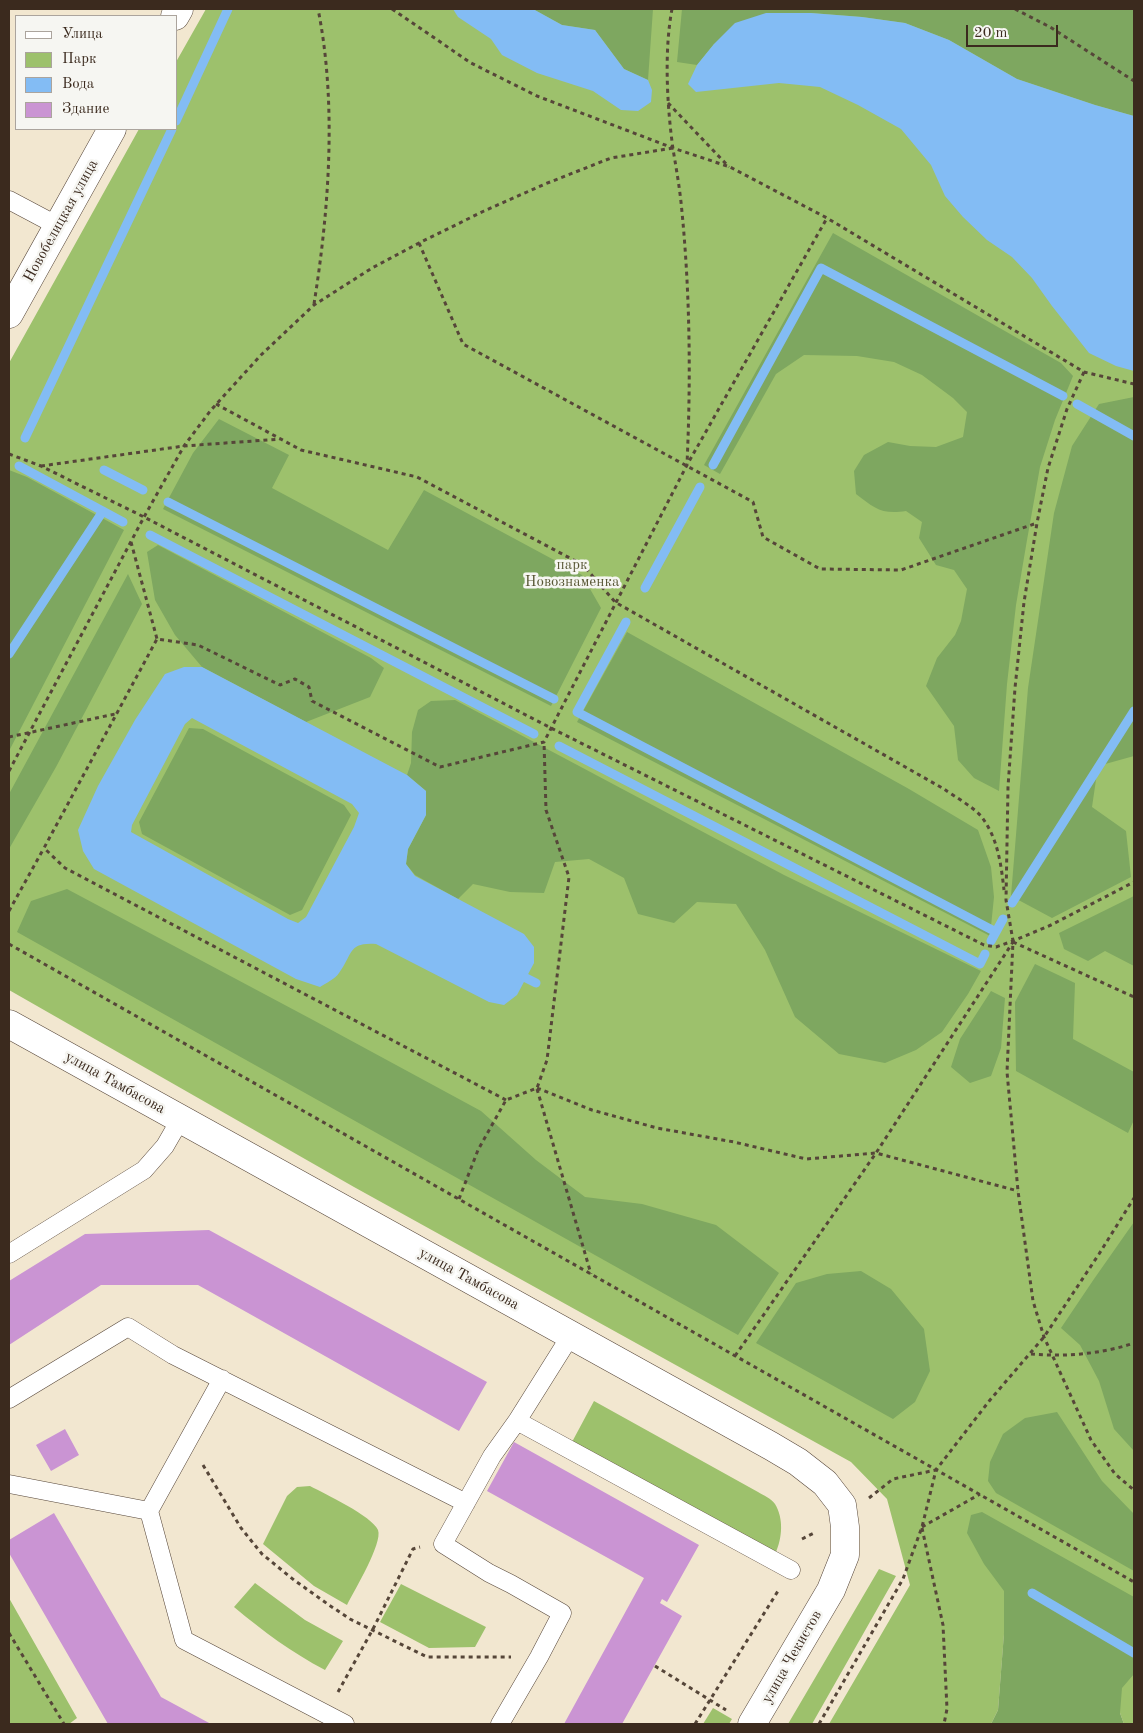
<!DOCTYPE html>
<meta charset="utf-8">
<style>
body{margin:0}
#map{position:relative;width:1143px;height:1733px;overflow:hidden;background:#f2e7d0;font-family:"Old Standard TT",serif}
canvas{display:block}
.frame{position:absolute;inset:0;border:10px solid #3b2a1e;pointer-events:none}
.legend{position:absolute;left:15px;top:15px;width:162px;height:115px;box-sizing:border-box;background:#f6f6f2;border:1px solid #aba49d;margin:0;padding:6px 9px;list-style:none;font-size:15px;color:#3b2a1e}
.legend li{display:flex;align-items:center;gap:10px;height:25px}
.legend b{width:25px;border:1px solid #aba49d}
.scale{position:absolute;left:966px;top:25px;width:92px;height:22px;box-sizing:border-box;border:2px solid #3b2a1e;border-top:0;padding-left:6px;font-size:15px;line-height:18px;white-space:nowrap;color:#3b2a1e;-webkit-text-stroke:4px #f6f6f2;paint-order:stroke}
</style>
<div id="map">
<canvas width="1143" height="1733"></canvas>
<div class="frame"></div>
<ul class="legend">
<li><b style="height:6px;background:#fff"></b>Улица</li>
<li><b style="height:14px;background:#9dc16c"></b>Парк</li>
<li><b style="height:14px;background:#83bcf4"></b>Вода</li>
<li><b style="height:14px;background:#ca94d3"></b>Здание</li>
</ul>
<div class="scale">20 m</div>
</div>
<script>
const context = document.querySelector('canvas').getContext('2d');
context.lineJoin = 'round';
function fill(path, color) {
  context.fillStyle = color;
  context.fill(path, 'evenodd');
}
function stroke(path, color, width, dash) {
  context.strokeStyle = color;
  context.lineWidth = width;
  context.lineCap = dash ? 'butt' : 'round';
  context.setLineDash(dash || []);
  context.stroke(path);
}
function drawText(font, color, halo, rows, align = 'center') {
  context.font = font + ' "Old Standard TT",serif';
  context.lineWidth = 5;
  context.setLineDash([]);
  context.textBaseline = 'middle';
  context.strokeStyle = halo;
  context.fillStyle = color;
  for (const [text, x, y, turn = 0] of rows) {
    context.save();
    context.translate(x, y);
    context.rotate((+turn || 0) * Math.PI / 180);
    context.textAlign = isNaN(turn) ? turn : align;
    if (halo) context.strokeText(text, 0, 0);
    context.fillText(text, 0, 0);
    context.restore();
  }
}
const green = new Path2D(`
 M206 9H1134V1724H1124L1120 1713 1004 1634 998 1710 991 1724H829L910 1585 887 1499 851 1462 354 1187 9 990V363L139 129H176V62Z
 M594 1401 758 1492C763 1495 772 1499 775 1504 784 1519 782 1538 776 1552L572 1442Z
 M310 1486C325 1494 372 1516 378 1530 383 1543 354 1591 347 1605L314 1586 263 1544 287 1496 297 1487Z
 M879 1569 896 1576 812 1724H788Z
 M255 1583 305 1620 343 1641 325 1670C291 1652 264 1632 234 1607Z
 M401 1584 486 1627 475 1647 429 1648 380 1622Z
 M9 1598 77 1718 69 1724H9Z
 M713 1708 732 1719 729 1724H703Z`);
const forest = new Path2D(`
 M533 9H653L648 80 624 69 595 30 562 25Z
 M682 9H1134V116L1095 105 1017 79 949 40 905 23 862 17 811 13 714 44 697 65 677 62Z
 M833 233 1061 363 1073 376 1055 420 1040 467 1027 540 1016 605 1007 684 999 791 974 778 958 760 954 726 926 686 937 658 955 635 961 621 967 589 954 570 936 565 919 538 922 522 906 511C882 515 874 508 856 494L854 471 864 455 888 442 910 446 936 447 963 437 967 412 953 398 922 375 894 362 857 356 804 355 776 374 720 474 704 465Z
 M1134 397V756L1098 766 1092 807 1126 831 1131 877 1052 918 1011 896 1028 688 1054 513 1072 446 1099 404Z
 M219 419 289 455 272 488 388 550 424 490 582 575 601 608 551 706 163 509 193 453Z
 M9 470 27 477 124 530 9 751Z
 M158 545 371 658 384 668 370 697 306 722 202 667 175 635 155 600 147 552Z
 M128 574 142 604 56 767 9 849V794Z
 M627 632 909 789 978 830 991 867 994 897 990 936 577 722Z
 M455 700 784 875 981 971 968 994 942 1032 916 1050 885 1063 839 1054 795 1017 765 950 736 904 697 902 674 923 638 914 624 878 589 859 555 862 544 893 510 892 473 884 458 899 415 875 406 864 408 849 426 815V791L407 775 411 763 412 732 418 710 431 701Z
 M189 728 203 729 344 805 351 815 302 910 290 915 142 834 139 822Z
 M67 889 313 1020 481 1111 536 1160 585 1197 642 1204 716 1225 779 1273 738 1335 17 932 31 901Z
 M1134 896V966L1105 951 1088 961 1064 949 1059 933Z
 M1035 964 1075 983 1073 1039 1134 1072V1120L1128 1133 1016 1071 1015 1002Z
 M991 991 1005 998 1001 1048 991 1076 970 1083 951 1067 960 1039Z
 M1134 1222V1451L1114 1429 1099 1381 1080 1345 1061 1328 1094 1279Z
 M861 1271 891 1289 924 1329 930 1371 915 1402 893 1419 756 1343 796 1283 827 1274Z
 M1057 1412 1102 1481 1134 1514V1571L996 1493 988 1481 990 1462 1003 1434 1025 1418Z
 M982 1512 1134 1597V1674L1122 1688 1120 1713 1124 1724H991L998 1710 1004 1633V1591L984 1564 967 1533 971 1515Z`);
const water = new Path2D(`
 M453 9H533L562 25 595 30 624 69 648 80 652 90 651 102 638 111 621 110 593 91 537 73 502 55 491 39 458 17Z
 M766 13H811L862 17 905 23 949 40 1017 79 1095 105 1134 116V371L1116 366 1089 353 1052 306 1032 278 1012 257 987 240 963 217 945 196 931 165 901 129 858 105 820 87 779 83 696 92 688 84 697 65 714 44 735 23Z
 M184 667H202L407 775 426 791V815L408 849 406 864 415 876 524 934 534 947V963L517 995 504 1005 489 1002 376 944C348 942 353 954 339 973 335 979 326 983 320 987L296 979 94 869 83 851 78 830 98 786 135 720 165 674ZM192 718 352 804 359 813 354 827 306 917 298 923 288 919 131 832 132 825 185 724Z`);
const stream = new Path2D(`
 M176 121 228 9
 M1077 404 1134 436
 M25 438 172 129
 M713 465 821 268 1063 396
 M19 466 123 522
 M104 470 143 490
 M168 502 554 699
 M150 535 534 734
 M645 588 700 487
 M626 622 577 712 996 932
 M9 654 103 511
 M559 746 980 964 985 954
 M1012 903 1134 711
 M991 941 1003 919
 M526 978 536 983
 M1032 1593 1134 1653`);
const building = new Path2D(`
 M209 1230 487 1382 459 1431 198 1285H101L9 1345V1281L85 1234Z
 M65 1429 79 1455 51 1471 36 1445Z
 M514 1442 699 1545 667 1602 662 1599 660 1603 682 1616 622 1724H564L644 1578 487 1491Z
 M54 1513 161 1697 211 1724H108L9 1553V1540Z`);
const path = new Path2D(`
 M392 9 471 63 537 96 673 148 730 167 827 218 1084 372 1134 384
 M672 9C664 51 667 106 673 149 676 167 679 184 681 202 690 289 691 377 687 464
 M1015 9 1050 27 1134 81
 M668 103 729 167
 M419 243 463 344 753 502 763 537 820 569 901 570 1037 523
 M314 304C329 210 337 103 318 9
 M1084 372 1067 409 1048 468 1037 523 1024 602 1015 688 1008 787 1006 900 1013 941 1007 1072 1018 1191 1033 1301 1044 1337 1091 1440 1115 1474 1134 1490
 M216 404 301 450 417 477 583 565 615 602 944 789C954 796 973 807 981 816 998 838 1001 864 1004 890
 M9 454 41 466 144 517 551 728 984 945 996 947 1013 941 1051 925 1134 882
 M41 466 184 446 281 439
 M131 542 157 639
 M9 737 115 714
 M9 771 144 517 184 446 211 410 261 355 314 305 372 268 419 243 484 211 545 184 611 158 673 148
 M9 911 44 848
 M1013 942 1134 997
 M9 944 1134 1582
 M537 1088 592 1110 657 1128 734 1142 806 1159 876 1153 1018 1191
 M537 1089 591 1274
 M506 1100 65 868 44 848 157 639 198 645 280 685 295 679 309 687 312 701 440 767 544 742 687 465 827 218
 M459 1199 478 1150 506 1100 537 1088 547 1060 569 877 546 810 544 742
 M1031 1354C1065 1357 1102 1354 1134 1343
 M735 1356 876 1153 1013 942
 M203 1465 241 1528 262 1554 294 1580 329 1605 350 1619 427 1657H511
 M869 1498 893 1479 936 1470
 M922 1527 980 1494
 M922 1528 943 1625 947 1709 944 1724
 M802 1539 816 1532
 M9 1633 64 1724
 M655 1666 726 1710
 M338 1692 373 1629 413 1549 420 1547
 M695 1724 778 1591
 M819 1724 903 1579 922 1527 936 1470 990 1400 1044 1337 1099 1254 1134 1198`);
const lane = new Path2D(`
 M9 200 58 226
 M9 1254 144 1170 165 1146 180 1120
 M222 1379 149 1511 184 1640 345 1724
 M9 1399 128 1327 173 1355 466 1503
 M517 1421 791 1570
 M9 1484 149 1511
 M500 1724 539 1657 562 1613 511 1584 489 1573 443 1544 492 1456 517 1421 571 1335`);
const street = new Path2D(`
 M175 16 179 9
 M9 314 112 129
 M9 1024 771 1446 798 1462 825 1483 842 1505 845 1527V1555L831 1590 752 1724`);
const streetNames = [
 ["Новобелицкая улица",61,221,-61],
 ["улица Тамбасова",115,1083,29],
 ["улица Тамбасова",469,1279,29],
 ["улица Чекистов",792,1657,-60]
];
const parkNames = [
 ["парк",572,565],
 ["Новознаменка",572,582]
];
fill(green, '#9dc16c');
fill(forest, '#7ea760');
fill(water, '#83bcf4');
stroke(stream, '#83bcf4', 9);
fill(building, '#ca94d3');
stroke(lane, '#564639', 19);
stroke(street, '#564639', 29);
stroke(path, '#564639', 3, [4, 4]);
stroke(lane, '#fff', 18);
stroke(street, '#fff', 28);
drawText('15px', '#3b2a1e', '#f6f6f2', streetNames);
drawText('15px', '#585735', '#f6f6f2', parkNames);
</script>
